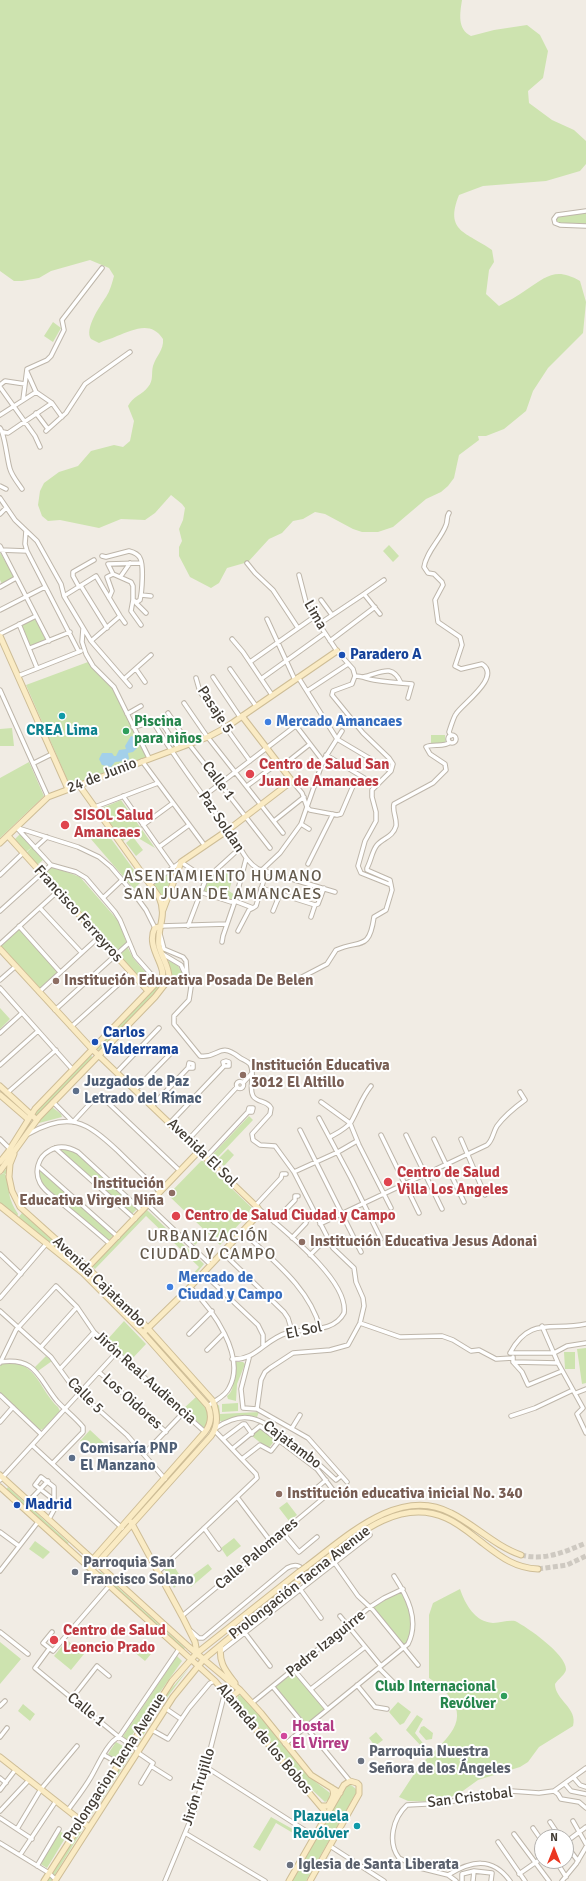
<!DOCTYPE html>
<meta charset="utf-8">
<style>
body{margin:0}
#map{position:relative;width:586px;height:1881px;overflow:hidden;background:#f1ece4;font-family:Signika,sans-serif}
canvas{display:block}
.north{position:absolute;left:534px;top:1829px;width:40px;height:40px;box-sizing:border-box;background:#fff;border:1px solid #b3b1ae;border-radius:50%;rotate:0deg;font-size:11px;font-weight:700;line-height:16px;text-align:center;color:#423c34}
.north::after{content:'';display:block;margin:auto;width:14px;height:18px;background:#eb3720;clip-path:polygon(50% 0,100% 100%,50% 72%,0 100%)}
</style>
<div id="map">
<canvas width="586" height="1881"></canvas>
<div class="north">N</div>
</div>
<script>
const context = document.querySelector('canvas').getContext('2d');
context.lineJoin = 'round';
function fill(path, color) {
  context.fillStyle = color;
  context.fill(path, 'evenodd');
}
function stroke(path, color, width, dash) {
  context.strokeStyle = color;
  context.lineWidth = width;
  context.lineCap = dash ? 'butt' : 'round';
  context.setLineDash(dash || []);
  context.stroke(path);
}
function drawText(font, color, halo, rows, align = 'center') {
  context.font = font + ' Signika,sans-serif';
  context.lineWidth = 4;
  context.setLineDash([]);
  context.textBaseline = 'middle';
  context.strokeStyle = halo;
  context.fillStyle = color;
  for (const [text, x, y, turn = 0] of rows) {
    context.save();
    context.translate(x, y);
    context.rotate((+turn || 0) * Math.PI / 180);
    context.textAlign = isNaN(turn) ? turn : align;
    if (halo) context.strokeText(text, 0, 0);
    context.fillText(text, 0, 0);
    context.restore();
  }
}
const green = new Path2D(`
 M0 0H462C460 13 457 29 471 36L494 30 527 25 540 35 548 51 543 78 528 91 529 103 552 120 574 130 586 141V164L580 171 546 181 483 186 459 195C444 232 467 232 492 250L494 262 489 270 486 294 499 306C508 301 518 296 526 290 547 276 556 267 580 281L586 302 583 333 548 368 533 391 526 411 504 429 486 436H478L479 440 459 455 454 478 448 486 441 492 426 499 393 527 378 532H362L353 529 325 514 315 512 303 519 293 521 282 533 269 539 248 562 227 568 219 583 211 588 190 577 179 556V547L182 541 179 529 183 520 185 508 182 504 171 495 155 513 145 520 121 519 99 528 60 520 48 521 42 516 38 505 40 491 44 483 59 472 78 466 91 451 114 445 123 447 130 441 134 421 128 406C133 396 142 395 148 387 154 380 151 373 153 366 156 356 164 350 163 339 151 320 133 330 117 336 111 339 105 340 99 343L91 339C84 329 100 306 106 297 110 291 112 283 114 276L109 268 90 260 51 271 39 278 22 281H14L0 271Z
 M586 212V225L559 224 555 219 558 216Z
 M53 322 61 328 53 342 44 336Z
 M389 545 399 556 393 562 383 551Z
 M0 552 14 577 2 584 0 580Z
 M35 618 46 640 30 646 22 625Z
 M88 662 111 685 147 757 70 786 26 685Z
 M12 728 14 746H0V729Z
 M431 735H445L446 744H431Z
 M29 762 44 796 0 838V778Z
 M121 800 155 848 133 835 123 841 100 809Z
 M104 829 142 881 134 889 90 838Z
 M20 834 32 847 26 852 14 840Z
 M133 837 143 850 136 856 126 843Z
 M32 847 43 860 37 865 26 853Z
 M51 866 80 877 114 916 119 922 127 944 116 954 44 873Z
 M174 869 163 903 153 886 154 884Z
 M218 869 223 874 229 869 234 873 229 891 235 895 232 900 202 891 206 879Z
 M19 929 58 972 40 988 1 946Z
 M157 932 158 950 168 977 163 984 101 1049 98 1050 97 1047 164 977 156 954 154 935Z
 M127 946 133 958 154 982 148 988 117 955Z
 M168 960 178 966 182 973 173 978Z
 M0 1008 10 1019 0 1029Z
 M91 1054 92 1058 38 1115H35L34 1113Z
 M52 1107 61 1114 62 1117 39 1123 38 1121Z
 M249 1116 253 1120 216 1159 212 1155Z
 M59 1149 75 1151 138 1208 132 1214Z
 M228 1149 234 1155 224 1166 217 1160Z
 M202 1160 253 1209 220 1245 168 1195Z
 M8 1167C9 1188 6 1195 18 1214L17 1217 0 1203V1175L4 1173 7 1177 6 1174 2 1173Z
 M39 1170 44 1172 114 1234 108 1241 44 1186 39 1175Z
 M147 1210 204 1264 189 1282 187 1281 199 1267 146 1216 95 1269 92 1266Z
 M22 1213 84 1266 83 1269 18 1218Z
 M198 1229 205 1235 195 1245 189 1238Z
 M88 1271 143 1325 145 1328 143 1330 86 1272Z
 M124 1321 146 1344 130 1361 107 1340Z
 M586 1348V1383L582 1384 577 1349Z
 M564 1352H575V1369H565Z
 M46 1356 52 1361 38 1371 35 1367Z
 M235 1362H243L245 1364 237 1384 236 1401 228 1399 227 1396C238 1388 230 1372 235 1362Z
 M3 1363C36 1358 39 1390 58 1407L60 1411 43 1429 40 1430 0 1394V1366Z
 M196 1397C208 1409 210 1412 205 1429L183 1409Z
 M238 1403V1411L222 1412V1404Z
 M219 1405 220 1414 259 1412 257 1417 243 1415 222 1422 219 1420 217 1406Z
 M259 1428 275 1440 268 1449 252 1436Z
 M90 1430 104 1443 94 1454 80 1441Z
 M8 1487 69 1543 67 1544 6 1490Z
 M287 1502 297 1515 289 1521 279 1508Z
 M234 1538 241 1546 227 1557 221 1548Z
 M35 1541 50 1552 43 1559 29 1549Z
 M171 1562 183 1580 174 1588 164 1569Z
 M208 1564 212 1569 191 1587 186 1580Z
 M101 1572 185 1648 183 1650 99 1573Z
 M460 1589C465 1604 475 1622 493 1623 501 1623 507 1620 515 1621 527 1627 566 1654 566 1669 566 1674 558 1679 555 1684 555 1700 578 1708 573 1726L539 1747 528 1762 520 1767 478 1780 460 1793 439 1802 408 1801 399 1797C406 1787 412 1776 420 1766 434 1748 469 1728 453 1702 446 1691 439 1685 429 1678V1615L433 1603Z
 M403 1590C409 1606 419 1632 404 1646L373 1607Z
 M67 1640 84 1654 71 1670 54 1656Z
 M0 1642 21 1659 0 1684Z
 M139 1644 151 1654 145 1661 133 1651Z
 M177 1656 182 1661 153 1702 129 1740H126L123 1736Z
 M189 1668 163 1703 139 1742 137 1740 165 1696Z
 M294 1672 326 1709 307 1724 275 1687Z
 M238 1695 243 1696 312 1779 330 1793 329 1799 325 1802 306 1784 237 1701Z
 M398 1702 411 1712 404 1723 400 1725 389 1712Z
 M23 1704 35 1714 30 1721 18 1711Z
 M417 1715 423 1719 415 1733 425 1746 423 1748 406 1730Z
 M424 1726 433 1733 432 1739 426 1740 419 1732 421 1727Z
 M376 1732 383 1740 375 1746 369 1738Z
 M116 1742 123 1746 115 1759 108 1754Z
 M130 1752 132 1753 91 1816 90 1815Z
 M351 1785 356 1789V1793L306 1881H292L344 1789 347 1786Z
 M271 1817 305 1836 303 1839 276 1823 260 1851 253 1847Z
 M81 1827 83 1829 51 1881H47Z
 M59 1831 67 1835 47 1868 39 1863Z`);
const water = new Path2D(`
 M131 736 135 737 137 748 133 752 128 753 129 759 125 761 115 762 111 767 102 765 99 759 102 753H112L114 756H116L119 750 126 749 125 746Z`);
const secondaryTunnel = new Path2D(`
 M521 1555C545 1561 564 1552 586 1543
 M538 1569 567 1565 586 1556`);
const street = new Path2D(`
 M586 211 557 215 554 219 555 223 560 225 586 226
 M27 372 36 392 52 403 62 417
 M0 385 5 381 25 384
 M0 387 35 436 40 447
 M23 400 27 369 47 360 51 356 64 330 62 320 102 268
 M36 413 48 429
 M0 415 36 392
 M0 428C5 434 7 460 10 469 12 476 18 483 22 489
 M46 431 66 413 85 384 130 352
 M3 432 8 433 52 403
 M0 486 6 489
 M0 498 15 520 37 541 61 584 64 596 91 641 130 686
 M449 513C446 517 448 521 446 525 441 539 426 552 424 567L428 573 434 574 442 582 443 585 435 600 438 622 460 637 462 645 455 666 461 669 482 664C502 677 462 704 456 714 454 716 450 729 449 732L451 736
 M0 514 6 508
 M26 531 25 544 27 551 79 652
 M0 546 49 641
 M0 550 27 551
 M102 556 106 557 129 551C133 552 138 554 140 558 144 565 142 592 140 600L137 602 133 600V586L131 582 113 574 107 577 112 591 109 598
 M247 563 255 573 273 590 298 628
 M113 574 108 564 141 563
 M299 575 307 606 337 651 353 669 355 676 352 684 333 691 332 695 363 733 389 758 393 764 391 771 372 790V797L376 812V821L365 841 358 866 361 873 391 885
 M121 576 130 563
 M81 586 107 628
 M0 587 16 578
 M79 587 73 576V572L94 560
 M364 594 384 580
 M141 595 151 596
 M64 596 96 576 120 616 125 623
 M133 600 131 611 141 625
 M321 600 332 615
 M136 603 146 613
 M0 610 45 587
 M267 619 295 680
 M19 624 37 668
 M319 624 364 594 380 614
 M83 629 82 642 86 654 93 666 114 687 149 758
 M0 634 36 616
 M232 639 243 652 272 695
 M91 641 120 616
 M330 641 375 607
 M30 648 70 632
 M250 662 314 617
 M136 669 145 682
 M230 669 256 706
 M18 676 81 651
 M355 676C362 676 367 679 374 680 386 682 399 683 412 684L408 698
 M213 677 240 717
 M298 677 337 739 391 771
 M363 677C379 674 392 662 401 683
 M196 678 200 692 250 761
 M124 679 151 655
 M261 679 325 633
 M0 690 48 797
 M307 691 348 664
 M184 703 206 735 283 833
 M168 713 189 744 270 848
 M127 714 141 706
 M162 723 178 748
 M133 727 150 723 155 725C178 763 206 799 232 835 241 847 244 860 258 869L335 892
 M448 739a4 4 0 1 1 8 0a4 4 0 1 1-8 0Z
 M326 755 376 785
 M142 761 205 846
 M34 763 52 754
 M281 767 310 744
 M292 781 302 793 307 807 310 810 337 815 341 814 353 786
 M247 786 278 763
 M123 796 173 867
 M204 796 294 727H297L323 761
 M95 807 158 783
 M274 821 304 797
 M301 824 309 829
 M143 825 173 803
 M17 828 51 865 76 872 86 878 115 912 120 920 135 956 158 982
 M18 828 78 847 99 857 111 867 135 895 146 910 155 928
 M159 847 189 825
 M35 848 47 837
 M308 864 333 814
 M263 869 280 853 301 824 323 761 342 731
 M0 875 23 853
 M150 884 181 862 206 879
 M261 888 315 905 318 904 324 888
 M200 892 231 902 235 901 253 908 256 906 265 876 263 869
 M103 898 122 880
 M40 908 81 952
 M0 911 51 865
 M273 911 280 894
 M311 917 315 905
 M19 926 60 972
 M161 926 227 924
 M188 926 206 879 240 848
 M238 931 249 910 253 908
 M160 934 164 949 183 957 186 961 187 976
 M222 942 223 936 235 901 246 859
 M0 944 58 891
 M161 953 181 965 191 987 189 1000 174 1016V1024L200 1056C219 1059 218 1041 239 1057 243 1060 246 1060 250 1064 256 1075 248 1087 253 1096 257 1103 267 1100 271 1108L270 1114 252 1134 253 1140 260 1145 275 1146 294 1172 333 1248 354 1268 356 1282 363 1298 364 1306 360 1323 348 1345 330 1350 293 1353 270 1368 265 1372 261 1380 257 1409
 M302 977 304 979 302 981 300 979 302 977 327 964 336 950C360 939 369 952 374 917L386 910 392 890 390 880 367 870V868C371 861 372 851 377 845 383 838 393 837 396 826 397 818 392 811 394 804L433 783 446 770 445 764 430 754 426 747C433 743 444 748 450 742
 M0 980 16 966
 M0 988 73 1070
 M39 992 99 937
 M55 1010 129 943
 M71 1027 131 973
 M0 1033 22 1013
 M0 1065 38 1031
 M117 1072 159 1028
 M236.5 1085a3.5 3.5 0 1 1 7 0a3.5 3.5 0 1 1-7 0Z
 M243 1083 252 1073
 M135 1090 171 1053 176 1052V1048H171V1053
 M7 1093 56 1050
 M53 1102 72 1121
 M321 1102 350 1123 359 1145 391 1208
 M152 1106 188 1068 189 1063 193 1064V1068H188
 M319 1118 351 1178 381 1239
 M73 1122 97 1096H101L180 1171
 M170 1123 224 1066 223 1062 226 1061 229 1062V1066H224
 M300 1130 361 1252
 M28 1134C69 1111 86 1121 118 1151 132 1165 146 1178 160 1192
 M381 1135 419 1213
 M406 1135 442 1209
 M330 1137C337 1133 346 1129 351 1122 358 1110 362 1097 371 1086
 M0 1139 10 1149
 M434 1139 464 1202
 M461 1139 485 1195
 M188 1140 237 1087
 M55 1148 135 1219
 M206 1157 248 1112 249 1108H253L252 1112H248
 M38 1166 118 1237
 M294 1172 338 1152 357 1141
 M148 1205 211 1265
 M256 1205 281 1178 282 1174H286
 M274 1222 295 1200V1196H298
 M320 1224 487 1145C493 1140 493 1132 497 1126 505 1115 514 1108 525 1100L520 1092
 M243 1232C272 1260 309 1287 320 1328
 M292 1238 306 1223V1220L310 1219
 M110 1244C94 1230 77 1216 60 1202 54 1197 44 1191 40 1183 34 1172 38 1157 49 1151 58 1145 69 1147 78 1152L142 1211
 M223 1253 284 1312 288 1318 292 1331
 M0 1254 21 1274
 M310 1255 327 1238
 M203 1273 258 1325 263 1335V1345
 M190 1287C212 1309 247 1356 229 1388 225 1397 215 1400 208 1406
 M0 1298 47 1243
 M0 1311 51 1357 72 1386 127 1435 165 1479
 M360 1323 400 1337 442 1336 453 1340 471 1351 479 1350 496 1359 513 1358
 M542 1326 558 1363 583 1408 577 1414 586 1433
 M189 1334 212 1311
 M41 1347 77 1307
 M207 1350 224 1333
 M510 1353C530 1315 553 1332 586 1324
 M510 1353H554L567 1346 586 1343
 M513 1357V1362L522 1372 528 1385 562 1371
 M249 1358 241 1389 243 1408 257 1409 308 1438 347 1482
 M232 1359C256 1361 265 1339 287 1333 305 1327 333 1334 344 1313 349 1280 282 1229 258 1208
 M0 1362C37 1357 38 1378 57 1401 65 1410 75 1417 83 1427V1432L53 1463
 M513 1362 558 1363
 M0 1363 16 1330 56 1286 77 1307 94 1332 205 1432
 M60 1369 94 1332
 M99 1372 166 1432
 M576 1393 586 1389
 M0 1395 41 1434
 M511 1416 535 1408 573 1390
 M0 1422 13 1407
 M216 1428C225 1422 238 1416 250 1418 272 1421 319 1464 336 1480L341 1476
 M292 1428 300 1415
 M223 1439 243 1424H245L252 1434
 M32 1445 122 1528
 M144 1454 183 1413
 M242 1459 260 1445 271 1451 279 1441
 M0 1480 116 1353
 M307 1496 326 1480
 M237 1497 271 1542
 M29 1501 48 1481
 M49 1519 54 1510V1487L41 1477 35 1485 54 1500
 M204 1528 219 1549
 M0 1532 19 1546
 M283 1533 299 1552 317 1537
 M334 1562 358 1596 373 1610 418 1665
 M0 1571 38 1522
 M159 1571 257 1478 256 1474 215 1431
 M300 1589 321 1618
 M182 1616 333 1490 317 1469 260 1426 232 1449
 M340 1616 381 1666
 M191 1631 199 1638H203L287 1568C300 1561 303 1570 312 1579
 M0 1632 28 1654
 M52 1632 43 1643 53 1651 109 1586
 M245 1633 270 1666
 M49 1649 35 1668 119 1737 138 1750
 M220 1652 370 1535
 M379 1668 398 1687
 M294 1670 327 1709
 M357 1685 375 1707 387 1709
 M273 1687 350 1781
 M311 1689 365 1647
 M72 1698 97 1666 109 1676
 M252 1703 370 1607 384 1598 403 1589
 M0 1706 5 1701
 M165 1708 181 1719
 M152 1730 168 1739 189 1708 210 1683 215 1681
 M0 1737 7 1728
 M285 1744 408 1644C420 1620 407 1596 394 1576
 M137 1752 153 1763 141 1783
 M104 1755 118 1763
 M151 1766 170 1778
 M206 1767 314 1836
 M0 1778 6 1783
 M574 1778 580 1785 586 1787
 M565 1784 571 1791 586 1794
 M0 1790 16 1769
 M554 1791 558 1794 561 1799 579 1802 586 1808
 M68 1810C76 1799 84 1789 91 1777 97 1767 108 1741 119 1737L179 1649
 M0 1811 29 1780
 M0 1818 32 1839
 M573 1821 586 1844
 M550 1822 560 1837
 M533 1828 542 1841
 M17 1829 41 1789 77 1746
 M185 1833 265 1881
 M514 1834 549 1881
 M498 1842 525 1881
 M566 1842 586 1827
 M0 1843 49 1873 56 1880
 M566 1845 578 1861
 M330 1846 384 1881
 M20 1855 56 1801
 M556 1861 566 1877
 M37 1866 59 1829
 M519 1874 542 1858
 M448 1875C471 1861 492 1856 510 1881
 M165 1881 195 1809 225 1692
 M456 1881 448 1875 420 1868 399 1858C387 1842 393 1818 407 1805L446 1803 468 1797 511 1791 539 1793 554 1791 586 1768
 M462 1881V1874L474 1871 492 1873 491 1881
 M473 1881 474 1871
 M562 1881 576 1864 586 1847`);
const secondary = new Path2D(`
 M0 636 68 789
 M8 836 148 991
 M0 843 48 797 208 737 225 728 337 651
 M163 910 181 862 228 830 292 781 242 716
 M0 949 92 1049 258 1208 255 1218 190 1287 143 1333
 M0 1086 37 1120
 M0 1095 28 1119
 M14 1154 10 1164 9 1177 12 1191 20 1207 88 1268 144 1324 213 1401C217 1413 219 1425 211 1436L91 1570
 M0 1162 8 1152 35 1109 162 977C167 967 145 946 155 928L161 926
 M0 1171 39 1117 155 997 169 979C170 968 162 958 159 946 156 929 168 917 159 897L79 785
 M0 1206 83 1273 143 1333 208 1406C212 1415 211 1424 205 1432L87 1566
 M86 1269 199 1151
 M0 1475 189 1647 240 1690 261 1713 311 1775 340 1793
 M0 1487 215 1681 327 1814
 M131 1522 182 1616 195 1642 197 1653
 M306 1567C345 1538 399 1485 451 1513 475 1525 495 1546 521 1555
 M311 1571C348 1543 395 1495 446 1518 460 1524 472 1535 484 1544 501 1557 515 1568 538 1569
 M221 1645C218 1662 225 1670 235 1683
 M230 1698 240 1690
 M0 1757 89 1827
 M321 1806H328C331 1800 336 1795 332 1788
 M44 1881 172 1681 197 1653 299 1572
 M55 1881 173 1697 204 1659 304 1576
 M289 1881 344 1785 350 1781 357 1783 359 1785V1794L310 1881`);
const secondaryBridge = new Path2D(`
 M299 1572 306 1567
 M304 1576 311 1571`);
const markers = [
 [342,655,4,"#1a4fb4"],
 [62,716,4,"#0f9aa8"],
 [268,722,4,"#3f7fe0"],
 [126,731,4,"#2e9e5b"],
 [250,774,5,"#e0444e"],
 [65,825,5,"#e0444e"],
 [56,981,4,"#8d6e63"],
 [95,1042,4,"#1a4fb4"],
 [243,1075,4,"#8d6e63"],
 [76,1091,4,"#5c6f8a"],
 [388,1182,5,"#e0444e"],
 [172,1193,4,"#8d6e63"],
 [176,1216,5,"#e0444e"],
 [302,1242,4,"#8d6e63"],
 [170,1287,4,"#3f7fe0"],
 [72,1458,4,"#5c6f8a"],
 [279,1494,4,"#8d6e63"],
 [17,1505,4,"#1a4fb4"],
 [75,1572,4,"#6b7280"],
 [54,1640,5,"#e0444e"],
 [504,1696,4,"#2e9e5b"],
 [284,1736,4,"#d1479c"],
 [361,1761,4,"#6b7280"],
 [357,1826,4,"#0f9aa8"],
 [290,1865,4,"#6b7280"]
];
const streetNames = [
 ["Lima",315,615,60],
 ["Pasaje 5",215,710,57],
 ["24 de Junio",102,776,-21],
 ["Calle 1",218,781,53],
 ["Paz Soldan",221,822,56],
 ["Francisco Ferreyros",78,914,48],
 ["Avenida El Sol",202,1153,44],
 ["Avenida Cajatambo",99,1282,44],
 ["El Sol",304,1331,-12],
 ["Jirón Real Audiencia",145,1378,42],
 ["Calle 5",85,1396,45],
 ["Los Oidores",132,1402,42],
 ["Cajatambo",292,1445,37],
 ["Calle Palomares",257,1554,-40],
 ["Prolongación Tacna Avenue",300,1583,-38],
 ["Padre Izaguirre",326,1644,-39],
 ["Calle 1",86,1710,39],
 ["Alameda de los Bobos",264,1739,50],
 ["Prolongacion Tacna Avenue",115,1768,-57],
 ["Jirón Trujillo",199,1787,-73],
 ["San Cristobal",470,1798,-7]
];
const transitNames = [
 ["Paradero A",350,655],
 ["Carlos",103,1033],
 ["Valderrama",103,1050],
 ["Madrid",25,1505]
];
const leisureNames = [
 ["Piscina",134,722],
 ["para niños",134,739],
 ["Club Internacional",496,1687,"right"],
 ["Revólver",496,1704,"right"]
];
const shopNames = [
 ["Mercado Amancaes",276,722],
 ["Mercado de",178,1278],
 ["Ciudad y Campo",178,1295]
];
const cultureNames = [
 ["CREA Lima",62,731],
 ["Plazuela",349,1817,"right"],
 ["Revólver",349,1834,"right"]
];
const healthNames = [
 ["Centro de Salud San",259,765],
 ["Juan de Amancaes",259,782],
 ["SISOL Salud",74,816],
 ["Amancaes",74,833],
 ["Centro de Salud",397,1173],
 ["Villa Los Angeles",397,1190],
 ["Centro de Salud Ciudad y Campo",185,1216],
 ["Centro de Salud",63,1631],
 ["Leoncio Prado",63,1648]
];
const educationNames = [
 ["Institución Educativa Posada De Belen",64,981],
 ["Institución Educativa",251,1066],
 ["3012 El Altillo",251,1083],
 ["Institución",164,1184,"right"],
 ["Educativa Virgen Niña",164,1201,"right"],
 ["Institución Educativa Jesus Adonai",310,1242],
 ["Institución educativa inicial No. 340",287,1494]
];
const serviceNames = [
 ["Juzgados de Paz",84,1082],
 ["Letrado del Rímac",84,1099],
 ["Comisaría PNP",80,1449],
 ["El Manzano",80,1466]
];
const worshipNames = [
 ["Parroquia San",83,1563],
 ["Francisco Solano",83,1580],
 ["Parroquia Nuestra",369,1752],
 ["Señora de los Ángeles",369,1769],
 ["Iglesia de Santa Liberata",298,1865]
];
const hotelNames = [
 ["Hostal",292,1727],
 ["El Virrey",292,1744]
];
const neighbourhoodNames = [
 ["ASENTAMIENTO HUMANO",223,877],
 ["SAN JUAN DE AMANCAES",223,895],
 ["URBANIZACIÓN",208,1237],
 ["CIUDAD Y CAMPO",208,1255]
];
fill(green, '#cde3af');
fill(water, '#a3d0ea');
stroke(secondaryTunnel, '#cec9c1', 5, [5, 2.5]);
stroke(street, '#beb6aa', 5.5);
stroke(secondary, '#cebd96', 7);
stroke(street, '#fff', 3.5);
stroke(secondary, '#faebc4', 5);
stroke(secondaryBridge, '#cebd96', 7, []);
stroke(secondaryBridge, '#faebc4', 5);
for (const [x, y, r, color] of markers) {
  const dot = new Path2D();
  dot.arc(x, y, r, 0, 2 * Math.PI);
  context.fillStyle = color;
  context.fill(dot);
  stroke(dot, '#fff', 1.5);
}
drawText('15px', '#423c34', '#fff', streetNames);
drawText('bold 15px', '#164399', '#fff', transitNames, 'left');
drawText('bold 15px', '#27864d', '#fff', leisureNames, 'left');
drawText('bold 15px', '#366cbe', '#fff', shopNames, 'left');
drawText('bold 15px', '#0d838f', '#fff', cultureNames);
drawText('bold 15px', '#be3a42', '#fff', healthNames, 'left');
drawText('bold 15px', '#785e54', '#fff', educationNames, 'left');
drawText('bold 15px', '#4e5e75', '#fff', serviceNames, 'left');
drawText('bold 15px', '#5b616d', '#fff', worshipNames, 'left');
drawText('bold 15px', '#b23c85', '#fff', hotelNames, 'left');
context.letterSpacing = '1px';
drawText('16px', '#645a4c', '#fff', neighbourhoodNames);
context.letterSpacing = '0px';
</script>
